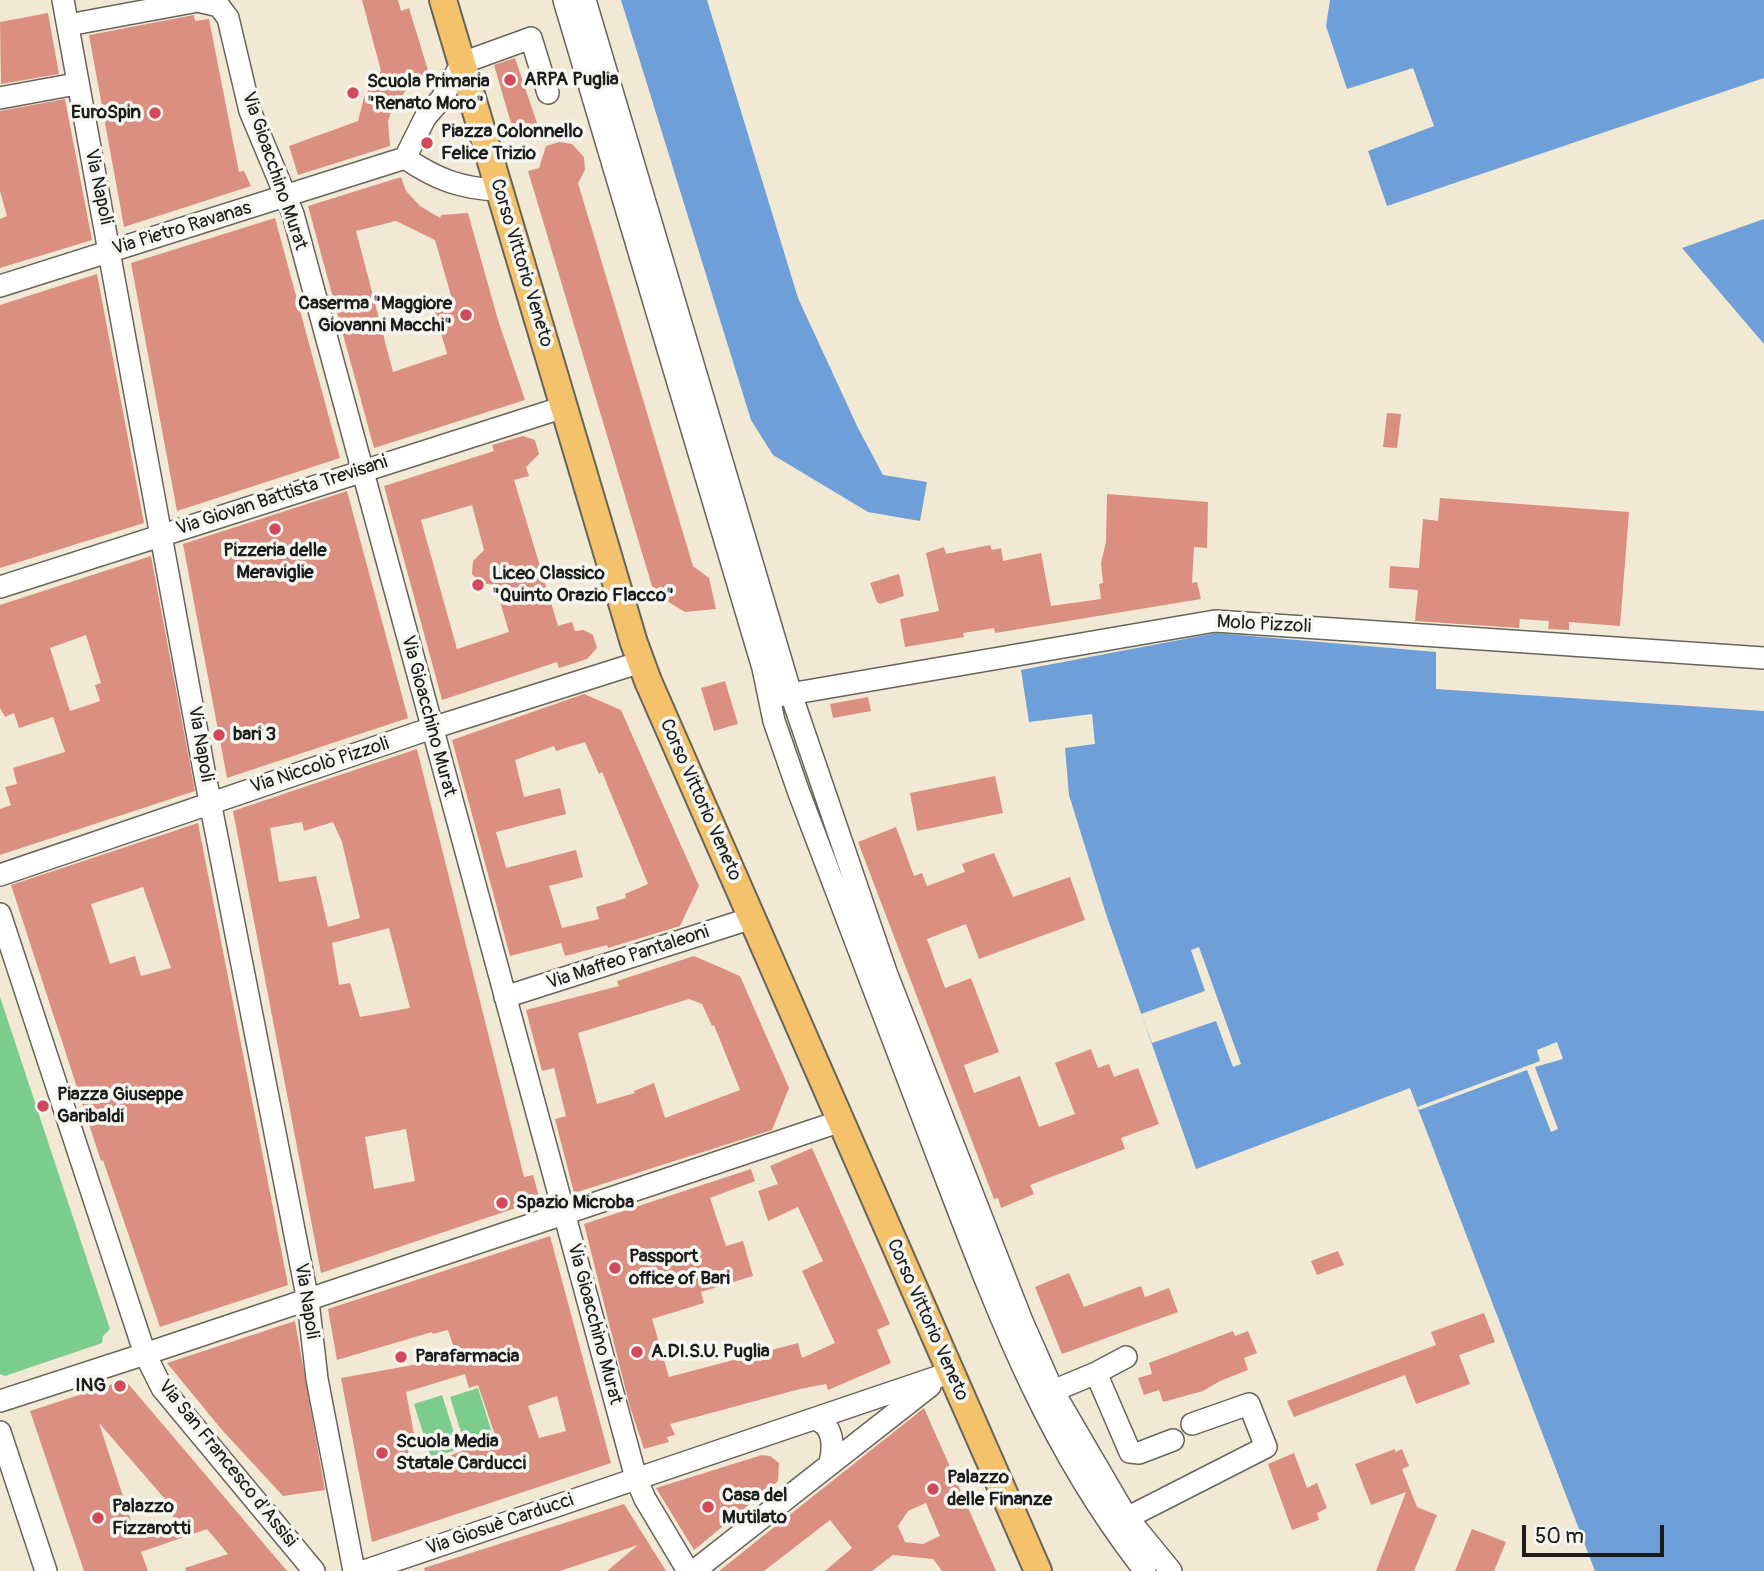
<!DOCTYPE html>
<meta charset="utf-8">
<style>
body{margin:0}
#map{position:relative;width:1764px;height:1571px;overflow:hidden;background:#f1e9d4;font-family:Pangolin,sans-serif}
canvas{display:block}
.scale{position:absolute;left:1522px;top:1525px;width:142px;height:32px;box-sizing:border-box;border:4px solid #1c1c1c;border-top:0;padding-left:9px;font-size:21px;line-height:24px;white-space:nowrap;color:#1c1c1c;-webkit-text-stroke:5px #f6f6f2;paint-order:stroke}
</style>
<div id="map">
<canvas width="1764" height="1571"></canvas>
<div class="scale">50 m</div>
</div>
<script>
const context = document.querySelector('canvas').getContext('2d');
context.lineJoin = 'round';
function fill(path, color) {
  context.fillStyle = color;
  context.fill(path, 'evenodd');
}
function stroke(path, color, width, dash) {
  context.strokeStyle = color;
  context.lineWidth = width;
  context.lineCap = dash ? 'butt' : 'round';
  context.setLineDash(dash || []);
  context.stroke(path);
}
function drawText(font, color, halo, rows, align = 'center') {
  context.font = font + ' Pangolin,sans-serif';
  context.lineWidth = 7;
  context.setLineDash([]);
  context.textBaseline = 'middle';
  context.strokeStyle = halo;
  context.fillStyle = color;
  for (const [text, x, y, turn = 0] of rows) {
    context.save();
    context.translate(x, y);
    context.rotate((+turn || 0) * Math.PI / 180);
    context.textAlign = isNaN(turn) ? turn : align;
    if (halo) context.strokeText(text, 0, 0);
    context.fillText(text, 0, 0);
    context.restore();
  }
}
const green = new Path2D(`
 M0 997 110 1329 103 1336 102 1343 5 1376 0 1374Z
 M478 1388 493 1436 465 1445 450 1397Z
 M442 1395 459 1449 431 1458 414 1404Z`);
const water = new Path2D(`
 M621 0H707L798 298 858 428 883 475 927 482 920 521 868 512 773 455 751 420Z
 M1330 0H1764V78L1387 206 1368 151 1434 126 1413 68 1347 89 1326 26Z
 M1764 219V344L1682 248Z
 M1216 633 1436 652V689L1764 711V1571H1595L1410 1088 1196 1169 1107 917 1069 795 1065 748 1095 744 1092 714 1029 722 1021 670Z`);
const pier = new Path2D(`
 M1199 947 1241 1064 1233 1067 1216 1021 1152 1043 1141 1014 1205 991 1191 950Z
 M1557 1042 1563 1059 1535 1067 1558 1129 1551 1132 1527 1070 1419 1110 1417 1107 1540 1061 1537 1050Z`);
const building = new Path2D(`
 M362 0H398L401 11 409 8 430 77 410 86 393 106 388 121 390 146 298 175 289 146 358 121 364 97 381 71Z
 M48 13 59 74 1 84 0 22Z
 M194 15 195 21 209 19 239 172 244 171 251 186 124 227 89 35Z
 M515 58 540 132 516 140 494 65Z
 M65 99 92 240 0 268V219L7 216 0 191V111Z
 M559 142 572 144 584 157 585 170 578 183 693 566 709 578 716 609 685 612 665 600 657 603 528 171 539 168 546 146Z
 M401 177 406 191 420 206 440 218 441 215 468 213 498 320 525 400 374 448 308 206ZM396 221 435 240 454 306 435 312 447 354 393 372 356 231Z
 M275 218 340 458 177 511 131 263Z
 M97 274 144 523 0 568V305Z
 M1387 413 1401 414 1397 448 1383 447Z
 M523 436 535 440 539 454 526 467 529 476 514 480 558 626 572 622 575 631 584 630 593 635 597 648 587 659 559 668 557 662 442 700 384 486 494 451 492 445ZM472 505 484 550 473 561 472 574 480 583 495 585 509 632 457 649 421 520Z
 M347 491 408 718 227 778 183 544Z
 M1107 494 1208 502 1207 548 1194 547 1192 583 1197 582 1201 599 995 633 994 628 963 633 964 637 905 647 900 619 939 611 926 553 944 547 946 554 990 545 992 550 1001 548 1003 561 1041 553 1051 606 1101 599 1099 584 1103 583 1101 563 1106 542Z
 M1440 498 1629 512 1620 626 1569 622V630L1548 629 1549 621 1520 619 1519 628 1415 621 1418 590 1389 588 1390 566 1419 568 1423 519 1438 521Z
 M151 556 195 791 0 855V809L11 805 5 787 17 784 13 768 65 752 53 717 19 728 14 713 5 717 0 708V605ZM86 635 101 683 95 685 100 701 70 711 50 648Z
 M899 574 904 596 880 604 877 602 870 583Z
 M725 681 738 724 714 731 701 688Z
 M584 694 621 710 699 886 680 926 608 948 607 945 565 956 561 943 510 956 452 740ZM585 742 599 774 602 772 648 884 625 894 626 898 596 907 599 919 562 928 549 886 583 877 576 850 506 868 496 832 566 814 560 788 524 797 515 760 554 746 556 751Z
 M868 697 871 711 833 718 830 704Z
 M417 749 524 1177 533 1175 540 1200 321 1273 233 811ZM302 822 304 831 333 822 342 842 360 918 328 927 316 876 279 882 270 828ZM389 928 410 1008 360 1017 350 983 339 985 332 943ZM406 1129 415 1181 374 1189 365 1137Z
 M995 776 1003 813 917 831 910 793Z
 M198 823 288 1285 160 1327 103 1160 101 1161 11 885ZM143 887 171 968 141 976 135 956 110 964 91 904Z
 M896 827 914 876 922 873 927 886 965 872 962 864 994 853 1013 897 1070 877 1085 920 979 959 966 924 927 939 945 988 971 978 999 1052 964 1065 974 1093 1020 1076 1039 1127 1075 1114 1055 1063 1091 1049 1098 1068 1109 1064 1114 1077 1138 1068 1159 1124 1121 1138 1125 1149 1030 1185 1034 1194 1001 1208 998 1198 994 1199 858 842Z
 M694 956 740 976 789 1088 772 1130 574 1193 555 1119 566 1116 554 1068 542 1071 526 1010 619 986 617 981ZM689 999 702 1004 712 1026 714 1025 740 1090 665 1118 654 1083 634 1091 635 1093 597 1104 578 1033Z
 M812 1148 890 1324 877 1330 891 1363 828 1390 826 1384 800 1389 670 1424 675 1435 667 1437 669 1442 644 1449 630 1407 584 1224 751 1169 755 1181 710 1198 726 1246 743 1241 753 1276 701 1292 704 1303 652 1319 669 1377 798 1343 802 1358 835 1343 802 1271 823 1261 798 1207 768 1221 758 1191 778 1184 770 1166Z
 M550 1236 611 1463 372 1542 341 1378 457 1357 448 1330 433 1334 432 1332 337 1360 328 1309ZM465 1374 469 1388 478 1385 496 1438 412 1470 405 1436 414 1434 406 1392ZM557 1396 566 1431 539 1438 528 1406Z
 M1338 1251 1344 1265 1317 1275 1311 1261Z
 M1069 1273 1084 1307 1141 1286 1145 1297 1169 1288 1178 1312 1062 1354 1035 1287Z
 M1484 1313 1495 1342 1459 1355 1470 1384 1416 1404 1405 1375 1294 1417 1287 1401 1436 1345 1431 1332Z
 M295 1321 325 1490 283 1496 222 1430 167 1363Z
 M1233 1331 1235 1336 1248 1331 1257 1353 1244 1358 1248 1370 1220 1381 1203 1391 1163 1402 1159 1390 1144 1395 1138 1378 1152 1374 1149 1363Z
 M125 1380 165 1427 287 1571H186L185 1568 228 1554 207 1529 141 1552 148 1571H84L30 1411ZM99 1423 165 1499 161 1502 176 1520 135 1533Z
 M924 1408 996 1571H942L933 1559 893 1555 872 1571H825L852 1548 830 1520 764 1571H719ZM926 1503 940 1536 923 1544 905 1542 898 1526 908 1511Z
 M1395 1449V1452L1402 1449 1409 1466 1402 1469 1417 1507 1437 1515 1414 1571H1376L1406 1492 1371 1505 1355 1464Z
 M1294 1453 1307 1488 1317 1483 1327 1508 1317 1513 1319 1520 1292 1530 1268 1464Z
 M762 1455 770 1456 779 1463 778 1481 694 1550 656 1488Z
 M624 1504 666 1571H607L638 1545 560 1571H425L424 1568Z
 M1472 1529 1506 1542 1494 1571H1455Z`);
const minor = new Path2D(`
 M63 0 205 776 308 1301 317 1379 354 1571
 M564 0 763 668 774 721 799 793C845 914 891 1035 937 1155 995 1305 1044 1443 1145 1571
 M585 0 791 694 886 972 1022 1321 1053 1391 1126 1516 1171 1571
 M68 25 198 1 219 6 228 18 250 111 293 214 636 1478 645 1499 688 1571
 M0 98 76 84
 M405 158 425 118 442 98 462 63 531 38 548 93
 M405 158C436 179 461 189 500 190
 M0 286 405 158
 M0 587 564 407
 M778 696 1215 621 1764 658
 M0 875 432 728 641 662
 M0 914 145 1354 0 1401
 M505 997 752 918
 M1096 1373 1126 1357
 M1053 1391 1096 1373 1130 1452 1139 1453 1173 1440
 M813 1419C834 1423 834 1446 830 1463
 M0 1432 46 1571
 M1117 1523 1266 1447 1249 1404 1192 1424
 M314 1571 162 1388 145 1354 841 1121
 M364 1571 949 1373
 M694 1571 930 1386`);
const major = new Path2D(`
 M443 0 634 643 648 681 1038 1571`);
const markers = [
 [510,80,7,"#d1495b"],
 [353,93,7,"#d1495b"],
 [155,113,7,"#d1495b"],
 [427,143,7,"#d1495b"],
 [466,315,7,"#d1495b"],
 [275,529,7,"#d1495b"],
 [478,585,7,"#d1495b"],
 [219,735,7,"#d1495b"],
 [43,1106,7,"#d1495b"],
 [502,1203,7,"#d1495b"],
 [615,1268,7,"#d1495b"],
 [637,1352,7,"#d1495b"],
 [401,1357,7,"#d1495b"],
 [120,1386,7,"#d1495b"],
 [382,1453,7,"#d1495b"],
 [933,1489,7,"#d1495b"],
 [708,1507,7,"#d1495b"],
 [98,1518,7,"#d1495b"]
];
const poiNames = [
 ["ARPA Puglia",524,80],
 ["Scuola Primaria",367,82],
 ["\"Renato Moro\"",367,104],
 ["EuroSpin",141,113,"right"],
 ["Piazza Colonnello",441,132],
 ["Felice Trizio",441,154],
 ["Caserma \"Maggiore",452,304,"right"],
 ["Giovanni Macchi\"",452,326,"right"],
 ["Pizzeria delle",275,551,"center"],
 ["Meraviglie",275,573,"center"],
 ["Liceo Classico",492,574],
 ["\"Quinto Orazio Flacco\"",492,596],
 ["bari 3",233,735],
 ["Piazza Giuseppe",57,1095],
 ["Garibaldi",57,1117],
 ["Spazio Microba",516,1203],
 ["Passport",629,1257],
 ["office of Bari",629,1279],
 ["A.DI.S.U. Puglia",651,1352],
 ["Parafarmacia",415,1357],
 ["ING",106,1386,"right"],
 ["Scuola Media",396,1442],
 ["Statale Carducci",396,1464],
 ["Palazzo",947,1478],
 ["delle Finanze",947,1500],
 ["Casa del",722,1496],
 ["Mutilato",722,1518],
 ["Palazzo",112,1507],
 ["Fizzarotti",112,1529]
];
const streetNames = [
 ["Via Gioacchino Murat",274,171,71],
 ["Via Napoli",98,187,78],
 ["Via Pietro Ravanas",182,229,-17],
 ["Corso Vittorio Veneto",521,263,73],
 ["Via Giovan Battista Trevisani",282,496,-18],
 ["Molo Pizzoli",1264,625,3],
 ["Via Gioacchino Murat",428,716,75],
 ["Via Napoli",200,744,80],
 ["Via Niccolò Pizzoli",320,766,-18],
 ["Corso Vittorio Veneto",700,800,66],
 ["Via Maffeo Pantaleoni",628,958,-18],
 ["Via Napoli",306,1301,81],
 ["Corso Vittorio Veneto",927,1320,66],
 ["Via Gioacchino Murat",594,1324,75],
 ["Via San Francesco d'Assisi",227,1464,51],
 ["Via Giosuè Carducci",500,1525,-19]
];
fill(green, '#7ccc8d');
fill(water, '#6e9fd8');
fill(pier, '#f1e9d4');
fill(building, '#db8f80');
stroke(minor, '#67645c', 24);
stroke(major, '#67645c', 30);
stroke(minor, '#fff', 21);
stroke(major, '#f3c26a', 26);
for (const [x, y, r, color] of markers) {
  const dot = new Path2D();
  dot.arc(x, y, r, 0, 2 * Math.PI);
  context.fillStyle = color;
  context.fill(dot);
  stroke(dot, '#f6f6f2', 2.5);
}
drawText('bold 19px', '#1c1c1c', '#f6f6f2', poiNames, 'left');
drawText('19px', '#1c1c1c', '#f6f6f2', streetNames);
</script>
